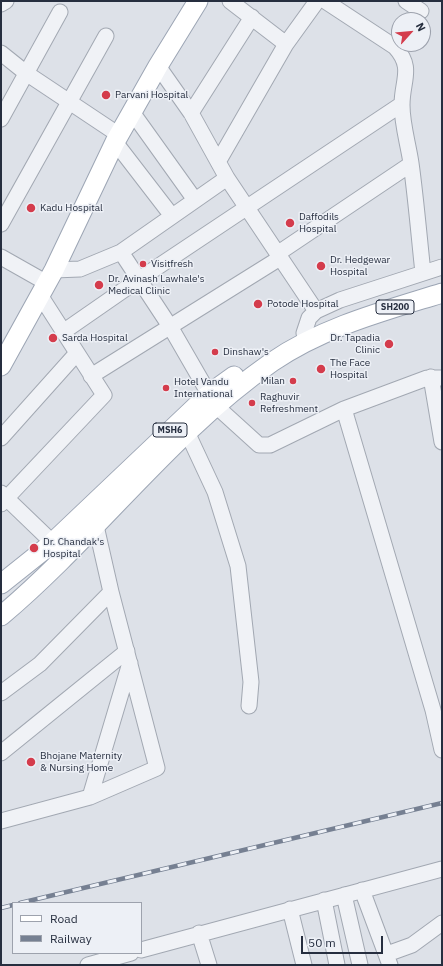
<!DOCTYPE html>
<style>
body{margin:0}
#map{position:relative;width:443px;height:966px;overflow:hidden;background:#dde1e8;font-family:"IBM Plex Sans",sans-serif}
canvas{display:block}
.frame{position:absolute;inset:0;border:2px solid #262e3f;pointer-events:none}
.legend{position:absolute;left:12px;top:902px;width:130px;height:52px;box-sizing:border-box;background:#edf0f6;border:1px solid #9da2ad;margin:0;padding:5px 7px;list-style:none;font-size:12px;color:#262e3f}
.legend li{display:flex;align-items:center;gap:8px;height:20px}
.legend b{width:20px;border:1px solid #9da2ad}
.north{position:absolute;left:391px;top:12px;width:40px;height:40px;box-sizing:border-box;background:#edf0f6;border:1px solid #9da2ad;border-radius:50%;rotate:63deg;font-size:11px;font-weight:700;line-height:16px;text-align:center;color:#262e3f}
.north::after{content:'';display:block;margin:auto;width:14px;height:18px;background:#d43c4c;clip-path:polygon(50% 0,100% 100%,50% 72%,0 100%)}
.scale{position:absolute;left:301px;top:936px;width:82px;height:18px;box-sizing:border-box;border:2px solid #262e3f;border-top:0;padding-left:5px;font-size:12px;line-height:14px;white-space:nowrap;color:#262e3f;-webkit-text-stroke:3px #edf0f6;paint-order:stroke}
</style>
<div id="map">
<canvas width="443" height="966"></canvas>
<div class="frame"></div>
<ul class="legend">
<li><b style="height:5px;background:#fff"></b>Road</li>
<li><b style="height:5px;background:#768092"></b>Railway</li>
</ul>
<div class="north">N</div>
<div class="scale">50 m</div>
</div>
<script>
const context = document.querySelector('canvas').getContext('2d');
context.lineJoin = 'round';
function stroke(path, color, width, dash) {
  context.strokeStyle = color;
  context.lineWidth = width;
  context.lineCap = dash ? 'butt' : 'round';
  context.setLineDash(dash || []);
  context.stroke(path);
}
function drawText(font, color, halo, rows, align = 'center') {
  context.font = font + ' "IBM Plex Sans",sans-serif';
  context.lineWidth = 3;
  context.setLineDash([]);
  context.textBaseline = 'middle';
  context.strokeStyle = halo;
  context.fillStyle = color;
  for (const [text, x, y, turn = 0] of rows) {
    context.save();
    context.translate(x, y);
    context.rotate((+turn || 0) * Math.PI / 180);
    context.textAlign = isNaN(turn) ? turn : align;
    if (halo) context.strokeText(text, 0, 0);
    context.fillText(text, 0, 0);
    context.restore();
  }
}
const minor = new Path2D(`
 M230 1 286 44
 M325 1 395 47C414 68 402 80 402 105 402 124 408 143 411 163 416 199 419 236 423 273
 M406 1 421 11
 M1 4 6 1
 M1 53 26 73 119 135
 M158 66 191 113 227 178 316 311
 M132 112 195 200
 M191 113 252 17
 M1 119 60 12
 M115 142 172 216
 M218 162 286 44 317 1
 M1 224 106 36
 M121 252 171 328 216 406 259 445H270L344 409 427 378H442
 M277 254 411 164
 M1 257 47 283
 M54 270 80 269 121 252 227 178
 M63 332 138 280 402 104
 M304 333 309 318 316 311 340 300 442 267
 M91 376 280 258
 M431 377 442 442
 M344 409 433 710 442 750
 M187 432 215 492 238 566 251 682 249 706
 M1 438 77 353
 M1 493 52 542
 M1 504 104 395 40 295
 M1 693 40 664 111 592
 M1 753 127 651
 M90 797 130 663
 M1 821 90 797 157 768 111 592 96 526
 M362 890 390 965
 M344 895 360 965
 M324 900 337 965
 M290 909 304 965
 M199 933 209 965
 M141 950 442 869
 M387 954 412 945 442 923
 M88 965 131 953`);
const major = new Path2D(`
 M1 366 54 270 115 142 158 66 198 1
 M1 584 50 545 209 394 234 376
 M1 616C96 536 170 433 272 362 323 327 384 311 442 293`);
const rail = new Path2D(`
 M20 903 442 803
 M1 908 13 905`);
const markers = [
 [106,95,5,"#d43c4c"],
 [31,208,5,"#d43c4c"],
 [290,223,5,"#d43c4c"],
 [143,264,4,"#d43c4c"],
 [321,266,5,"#d43c4c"],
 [99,285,5,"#d43c4c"],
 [258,304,5,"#d43c4c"],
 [53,338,5,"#d43c4c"],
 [389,344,5,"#d43c4c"],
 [215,352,4,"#d43c4c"],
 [321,369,5,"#d43c4c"],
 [293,381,4,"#d43c4c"],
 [166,388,4,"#d43c4c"],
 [252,403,4,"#d43c4c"],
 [34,548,5,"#d43c4c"],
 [31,762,5,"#d43c4c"]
];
const shields = [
 [395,307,38],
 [170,430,34]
];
const shieldNames = [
 ["SH200",395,307],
 ["MSH6",170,430]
];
const poiNames = [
 ["Parvani Hospital",115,95],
 ["Kadu Hospital",40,208],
 ["Daffodils",299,217],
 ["Hospital",299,229],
 ["Dr. Hedgewar",330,260],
 ["Hospital",330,272],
 ["Visitfresh",151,264],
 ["Dr. Avinash Lawhale's",108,279],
 ["Medical Clinic",108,291],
 ["Potode Hospital",267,304],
 ["Sarda Hospital",62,338],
 ["Dr. Tapadia",380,338,"right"],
 ["Clinic",380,350,"right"],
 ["Dinshaw's",223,352],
 ["The Face",330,363],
 ["Hospital",330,375],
 ["Milan",285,381,"right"],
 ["Hotel Vandu",174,382],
 ["International",174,394],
 ["Raghuvir",260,397],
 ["Refreshment",260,409],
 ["Dr. Chandak's",43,542],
 ["Hospital",43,554],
 ["Bhojane Maternity",40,756],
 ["& Nursing Home",40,768]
];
stroke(minor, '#a2a8b2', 17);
stroke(major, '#9ca5b4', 21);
stroke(minor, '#f0f2f6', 15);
stroke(major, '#fff', 19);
stroke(rail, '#768092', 4.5);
stroke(rail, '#edf0f6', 3, [9]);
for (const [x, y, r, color] of markers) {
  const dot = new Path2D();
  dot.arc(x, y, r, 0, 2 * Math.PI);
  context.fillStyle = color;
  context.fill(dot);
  stroke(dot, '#edf0f6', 1.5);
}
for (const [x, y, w] of shields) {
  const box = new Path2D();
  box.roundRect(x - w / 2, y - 7, w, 14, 3);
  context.fillStyle = '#edf0f6';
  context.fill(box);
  stroke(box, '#262e3f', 1);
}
drawText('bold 9px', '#262e3f', null, shieldNames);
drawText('10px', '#262e3f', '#edf0f6', poiNames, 'left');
</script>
